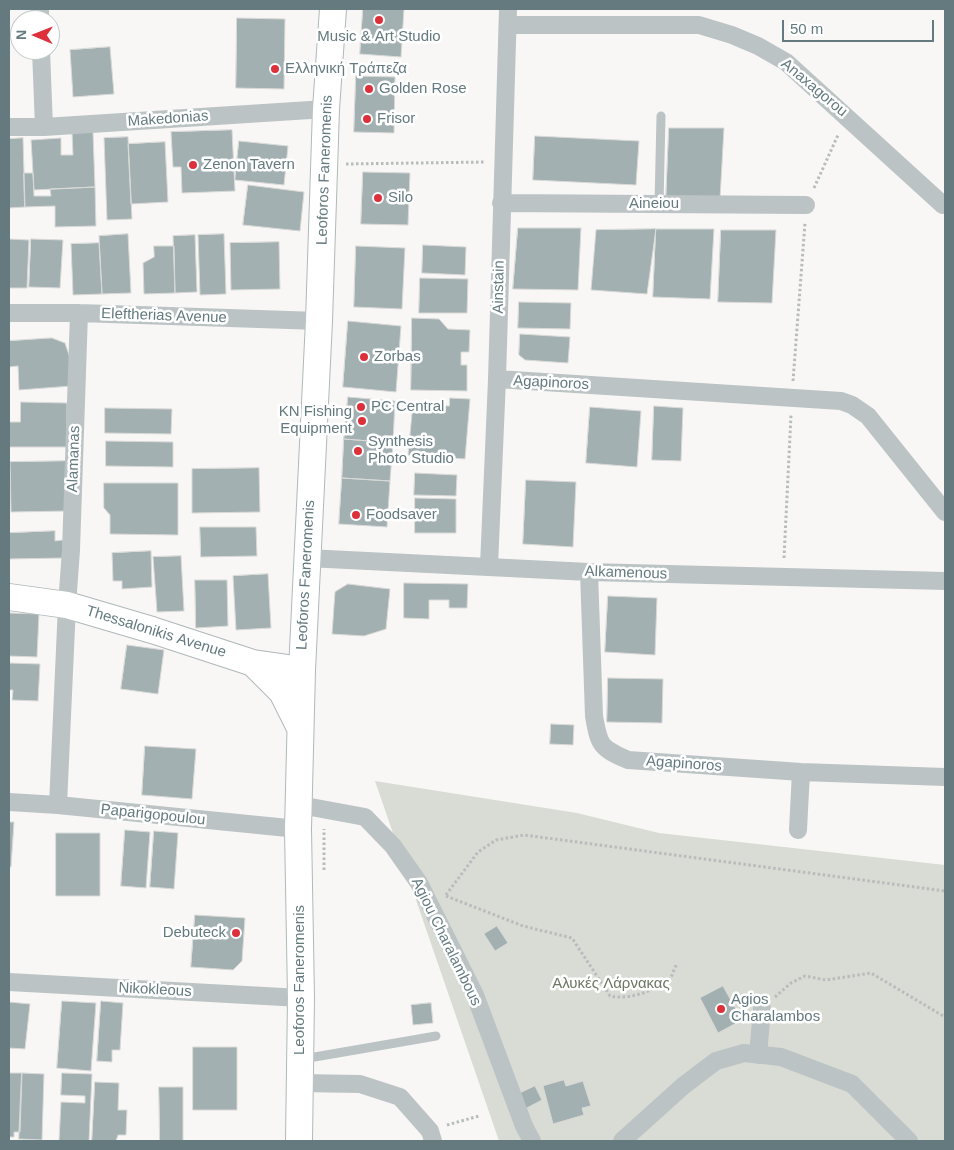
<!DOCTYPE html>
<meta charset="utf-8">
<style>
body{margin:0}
#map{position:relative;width:954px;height:1150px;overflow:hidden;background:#f8f7f5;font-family:Helvetica,sans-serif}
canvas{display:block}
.frame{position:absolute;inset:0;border:10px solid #647a7f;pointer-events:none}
.north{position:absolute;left:10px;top:10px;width:50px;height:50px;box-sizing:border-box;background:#fff;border:1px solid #c1cacc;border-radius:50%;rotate:271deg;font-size:14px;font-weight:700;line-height:20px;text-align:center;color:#647a7f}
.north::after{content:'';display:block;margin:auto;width:18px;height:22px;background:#dc313b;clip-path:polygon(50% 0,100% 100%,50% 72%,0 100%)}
.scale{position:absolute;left:782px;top:20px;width:152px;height:22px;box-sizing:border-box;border:2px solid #647a7f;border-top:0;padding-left:6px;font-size:15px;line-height:18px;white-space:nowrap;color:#647a7f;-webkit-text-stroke:4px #fff;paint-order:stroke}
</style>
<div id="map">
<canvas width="954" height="1150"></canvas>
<div class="frame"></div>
<div class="north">N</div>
<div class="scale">50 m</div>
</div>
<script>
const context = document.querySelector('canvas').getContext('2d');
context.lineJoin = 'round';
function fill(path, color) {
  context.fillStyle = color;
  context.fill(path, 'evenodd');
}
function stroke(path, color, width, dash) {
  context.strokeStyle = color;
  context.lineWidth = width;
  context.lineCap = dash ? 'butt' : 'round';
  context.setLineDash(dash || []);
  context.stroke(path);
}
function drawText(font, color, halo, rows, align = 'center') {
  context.font = font + ' Helvetica,sans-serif';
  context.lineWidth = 5;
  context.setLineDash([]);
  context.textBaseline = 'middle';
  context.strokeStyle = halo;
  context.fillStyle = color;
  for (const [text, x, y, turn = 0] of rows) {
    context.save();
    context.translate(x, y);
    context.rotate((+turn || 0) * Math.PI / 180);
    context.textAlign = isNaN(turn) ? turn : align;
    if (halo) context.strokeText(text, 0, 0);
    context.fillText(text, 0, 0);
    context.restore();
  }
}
const green = new Path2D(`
 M375 781 577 813 659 833 945 865V1141H499Z`);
const building = new Path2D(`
 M363 9H404L401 57 360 54Z
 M237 18 285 19 284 89 236 88Z
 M110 47 114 94 73 97 70 50Z
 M356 76 395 77 394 133 354 132Z
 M669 128H724L720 199H666Z
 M232 130 235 191 182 193 181 167H173L171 132Z
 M93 132 95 187 34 190 31 140 61 138V155H73L72 133Z
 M535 136 639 141 636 185 533 180Z
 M128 137 132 219 107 220 104 138Z
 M23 138 25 207 9 208V139Z
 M239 141 288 146 284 185 235 180Z
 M165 142 168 202 131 204 128 144Z
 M363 172 410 173 408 225 361 224Z
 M24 173H33L34 196H51L50 189 95 187 96 226 55 227V206L25 207Z
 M248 185 304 192 300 231 243 225Z
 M518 228H581L578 290 513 289Z
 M656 229 647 294 591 290 596 230Z
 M656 229H714L710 299 653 297Z
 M721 230H776L772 303 718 302Z
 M128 234 131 293 102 294 99 236Z
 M224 234 226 294 200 295 198 235Z
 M195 235 197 292 175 293 173 236Z
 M9 239 29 240 27 288H9Z
 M31 239 63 240 60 288 29 287Z
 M279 242 280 289 231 290 230 243Z
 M99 243 102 294 73 295 71 244Z
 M423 245 466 247 465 275 422 273Z
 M154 246H174L175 293 144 294 143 263 154 257Z
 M356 246 405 248 402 309 354 307Z
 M420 278 468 279 467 313H419Z
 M519 302 571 303 570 329 518 328Z
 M412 318 439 319 448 329 470 330 469 352H461V365H467V391L411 390Z
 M348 321 401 326 396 392 343 387Z
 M520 334 570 337 568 363 525 360 519 355Z
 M52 338 65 343 70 358 72 386 19 390 18 366 9 367V341Z
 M348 397 395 401 393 443 344 439Z
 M450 398 470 399 465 459 408 455 413 403 449 406Z
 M21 402 67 403V447H9V422H20Z
 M654 406 683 408 681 461 652 460Z
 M590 407 641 411 637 467 586 463Z
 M105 408 172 409 171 434 105 433Z
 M344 439 393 443 390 481 342 478Z
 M106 441 173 442V467L106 466Z
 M67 461 68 511 11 512 10 462Z
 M259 468 260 512 192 513V469Z
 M415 473 457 475 456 496 414 495Z
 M342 478 390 481 387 527 339 524Z
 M526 480 576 482 573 547 523 544Z
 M104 483H178V535L110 534V515L104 508Z
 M415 498 456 499V533H415Z
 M200 527H256L257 556 201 557Z
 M55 531V541L63 540 64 558 9 559V533Z
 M151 551 152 587 122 589V581H113L112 553Z
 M181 556 184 611 157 612 153 557Z
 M268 574 271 628 236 630 233 576Z
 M195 580H227L228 626 196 628Z
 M404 583 468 584 467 608H449V600H429V619L404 618Z
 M348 584 390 589 386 629 364 636 332 634 335 592Z
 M608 596 657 598 655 655 605 652Z
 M9 613 39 614 37 657 9 656Z
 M127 645 164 650 158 694 121 689Z
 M9 663 40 664 38 701 12 700 13 690H9Z
 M608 678 663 679 662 723 607 722Z
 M551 724 574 725 573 745 550 744Z
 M145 746 196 749 192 799 142 795Z
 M9 822H14L11 867H9Z
 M125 830 150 832 146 888 121 886Z
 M154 831 178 833 174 889 150 887Z
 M56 833H100V896H56Z
 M195 915 245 918 242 961 233 970 191 967Z
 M497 926 508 943 495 951 484 934Z
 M723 986 742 1020 718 1033 700 998Z
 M62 1001 96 1003 91 1071 57 1068Z
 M101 1001 123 1003 120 1050H112V1062L97 1061Z
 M9 1002 30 1004 25 1049 9 1048Z
 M431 1003 433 1023 413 1025 411 1005Z
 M193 1047H237V1110H193Z
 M9 1073H22L20 1132H14V1137H9Z
 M22 1073 44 1074 42 1140 19 1139Z
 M62 1073 92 1074 89 1141H59L61 1102 85 1103V1096L61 1095Z
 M564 1080 566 1086 583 1081 591 1106 582 1108 584 1115 553 1124 543 1086Z
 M95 1082 119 1083 118 1110H127L126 1135H118L116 1141H92Z
 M535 1086 542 1100 525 1109 518 1094Z
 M159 1087H183V1141H160Z`);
const path = new Path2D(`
 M346 164 485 162
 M814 188 838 135
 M793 381 805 223
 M784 558 791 415
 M324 870V829
 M446 895 478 852 496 840 524 835 945 891
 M446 896 523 926 572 938 610 996C633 1000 648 991 669 982L677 963
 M775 997 791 983 805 976 826 980 871 973 945 1017
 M447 1125 479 1116`);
const lane = new Path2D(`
 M659 204 661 116
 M303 1059 436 1036`);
const street = new Path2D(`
 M40 9V20
 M508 25H699L732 35 758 46 786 62 943 205
 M41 50 44 127
 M9 127H44L326 109
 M501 203 806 205
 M9 313H79L319 321
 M497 379 841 401 852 405 868 416 945 512
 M307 558 589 572 945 581
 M489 566 497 379 508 9
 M589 572 594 716C599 745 600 748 628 760L801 772 945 777
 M9 802 58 805 298 829
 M58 805 67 605 71 550 79 313
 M300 805 365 817 393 846 419 883 475 995 524 1126 532 1141
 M798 830 801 772
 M9 982 301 998
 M758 1055 762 1009
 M300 1083 360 1084 400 1097 430 1131 433 1141
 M622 1141 683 1086 716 1061 744 1053 781 1057 852 1084 909 1141`);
const secondary = new Path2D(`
 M9 597 67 605 152 630 253 663 302 670
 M253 663 282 692 299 726
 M299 1141 301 998 298 829 302 670 319 321 326 109 333 9`);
const markers = [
 [379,20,5,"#dc313b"],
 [275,69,5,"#dc313b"],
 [369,89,5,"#dc313b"],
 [367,119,5,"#dc313b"],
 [193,165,5,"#dc313b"],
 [378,198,5,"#dc313b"],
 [364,357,5,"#dc313b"],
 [361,407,5,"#dc313b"],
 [362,421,5,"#dc313b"],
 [358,451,5,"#dc313b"],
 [356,515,5,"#dc313b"],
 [236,933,5,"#dc313b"],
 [721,1009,5,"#dc313b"]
];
const poiNames = [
 ["Music & Art Studio",379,37,"center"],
 ["Ελληνική Τράπεζα",285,69],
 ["Golden Rose",379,89],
 ["Frisor",377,119],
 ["Zenon Tavern",203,165],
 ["Silo",388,198],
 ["Zorbas",374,357],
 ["PC Central",371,407],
 ["KN Fishing",352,412,"right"],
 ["Equipment",352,429,"right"],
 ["Synthesis",368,442],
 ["Photo Studio",368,459],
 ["Foodsaver",366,515],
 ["Debuteck",226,933,"right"],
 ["Agios",731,1000],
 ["Charalambos",731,1017]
];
const streetNames = [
 ["Anaxagorou",814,88,40],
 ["Makedonias",168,119,-4],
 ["Leoforos Faneromenis",325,170,-88],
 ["Aineiou",654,204],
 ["Ainstain",499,287,-89],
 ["Eleftherias Avenue",164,316,2],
 ["Agapinoros",551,383,3],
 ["Alamanas",74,459,-88],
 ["Alkamenous",626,573,2],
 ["Leoforos Faneromenis",306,575,-87],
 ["Thessalonikis Avenue",156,632,17],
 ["Agapinoros",684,764,4],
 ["Paparigopoulou",153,815,6],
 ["Agiou Charalambous",446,942,64],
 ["Leoforos Faneromenis",300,980,-90],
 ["Nikokleous",155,990,3]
];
const parkNames = [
 ["Αλυκές Λάρνακας",611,984]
];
fill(green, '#d9dcd4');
fill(building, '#a3b0b2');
stroke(building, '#d9d9d7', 1);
stroke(secondary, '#afb8ba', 28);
stroke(path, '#b7bcbd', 3, [2.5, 2.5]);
stroke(lane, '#bcc3c5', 9);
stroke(street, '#bcc3c5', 18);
stroke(secondary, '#fff', 26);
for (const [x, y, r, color] of markers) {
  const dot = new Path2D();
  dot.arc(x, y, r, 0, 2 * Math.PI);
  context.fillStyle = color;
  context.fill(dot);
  stroke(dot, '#fff', 2);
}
drawText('15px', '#647a7f', '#fff', poiNames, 'left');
drawText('15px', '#647a7f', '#fff', streetNames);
drawText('15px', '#6c7763', '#fff', parkNames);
</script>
